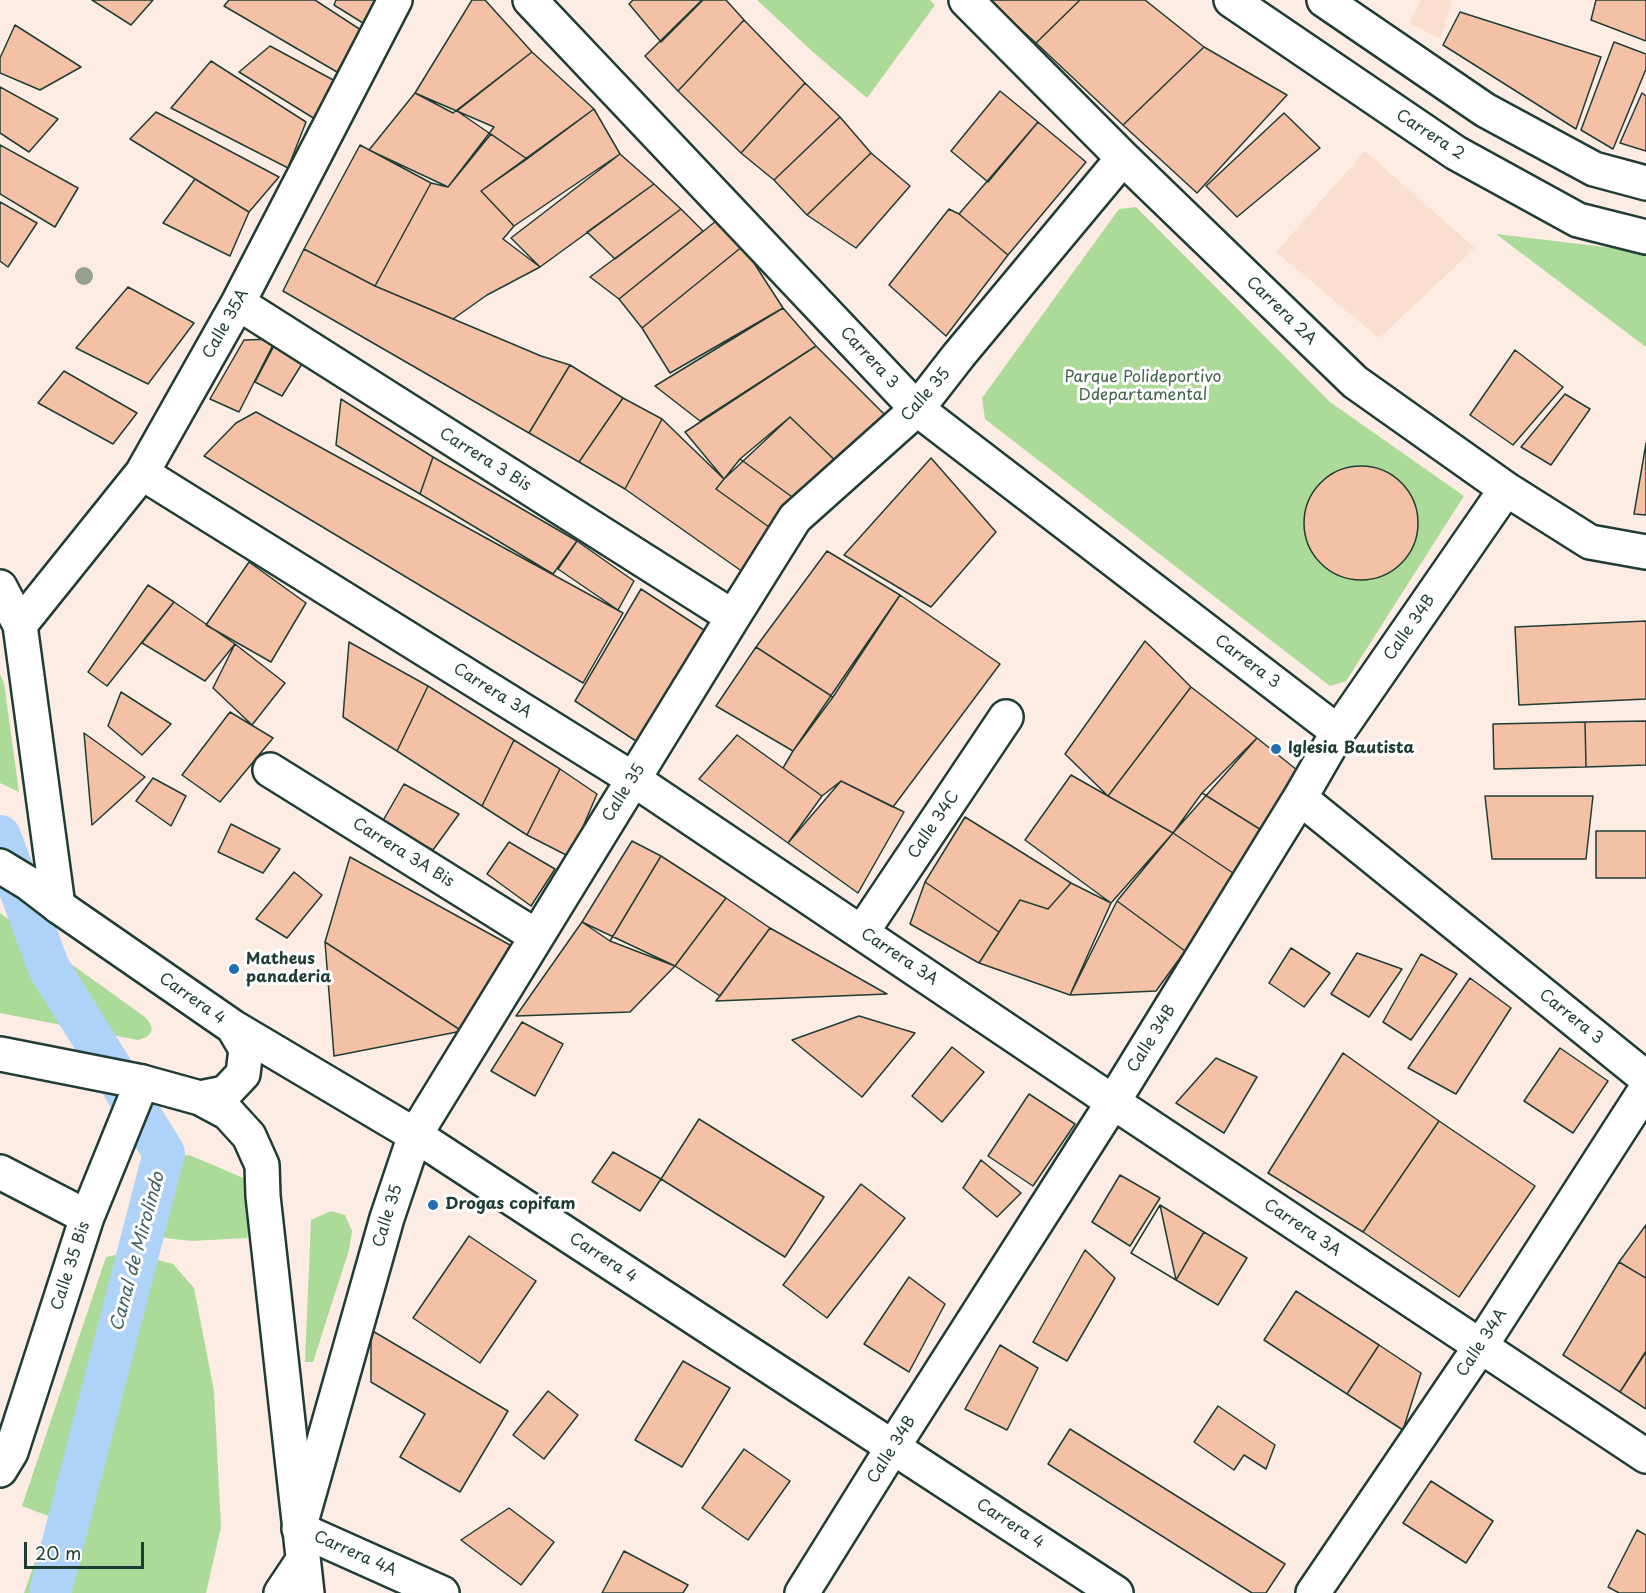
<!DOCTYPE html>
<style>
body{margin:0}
#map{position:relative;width:1646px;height:1593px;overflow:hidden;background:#fcece4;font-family:"Playpen Sans",sans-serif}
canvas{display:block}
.scale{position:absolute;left:24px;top:1542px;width:120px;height:27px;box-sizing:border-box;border:3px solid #1f3d34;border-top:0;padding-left:8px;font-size:18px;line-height:21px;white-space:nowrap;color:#1f3d34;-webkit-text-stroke:4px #fff;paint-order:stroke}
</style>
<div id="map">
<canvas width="1646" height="1593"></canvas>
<div class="scale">20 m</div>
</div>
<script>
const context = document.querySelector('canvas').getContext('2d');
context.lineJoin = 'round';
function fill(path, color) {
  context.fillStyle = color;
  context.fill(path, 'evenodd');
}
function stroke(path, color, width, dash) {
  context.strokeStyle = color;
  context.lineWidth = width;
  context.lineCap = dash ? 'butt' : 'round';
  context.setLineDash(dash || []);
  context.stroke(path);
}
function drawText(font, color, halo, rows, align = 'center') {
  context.font = font + ' "Playpen Sans",sans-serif';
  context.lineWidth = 6;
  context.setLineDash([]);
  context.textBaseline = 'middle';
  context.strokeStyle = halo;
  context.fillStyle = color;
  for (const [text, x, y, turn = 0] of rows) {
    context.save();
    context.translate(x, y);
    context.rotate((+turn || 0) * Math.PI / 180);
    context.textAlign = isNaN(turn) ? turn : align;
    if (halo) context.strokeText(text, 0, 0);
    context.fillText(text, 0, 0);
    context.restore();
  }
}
const built = new Path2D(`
 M1421 0H1448L1452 2 1440 39 1409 23Z
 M1365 151 1475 248 1379 338 1276 252Z`);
const green = new Path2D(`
 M757 0H930L935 5 867 98 813 52Z
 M1136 207 1330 402 1464 496 1346 681 1330 686 985 419 982 398 1119 209Z
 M1496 234 1646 252V347Z
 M0 674 4 683 19 792 0 783Z
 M0 913 145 1017C156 1029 153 1036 138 1040L0 1013Z
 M189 1155 246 1179 255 1207 247 1238 191 1241 125 1233 152 1200 155 1157Z
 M331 1211 345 1215 352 1231 349 1250 313 1362H305L311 1220Z
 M128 1252 173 1264 194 1288 214 1391 221 1527 206 1593H24L51 1517 22 1506 106 1257Z`);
const canal = new Path2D(`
 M0 836 49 968 164 1153 50 1593`);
const building = new Path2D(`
 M92 0H153L131 25Z
 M229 0H315L364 32 337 72 224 6Z
 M336 0H384L371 28 334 5Z
 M472 0H485L532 52 453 113 415 93Z
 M633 0H703L661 42 629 4Z
 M702 0H726L744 20 678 91 645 56Z
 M988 0H1080L1036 43Z
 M1080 0H1145L1204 47 1123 125 1036 43Z
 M1596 0H1646V41L1591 20Z
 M1460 12 1601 57 1576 129 1443 45Z
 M744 20 805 83 741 153 678 91Z
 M15 25 81 67 40 90 0 73V58Z
 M1614 42 1646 54V69L1613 149 1581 130Z
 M270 46 337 82 315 119 239 72Z
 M1204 47 1287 95 1197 193 1123 125Z
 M532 52 594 109 527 159 457 111Z
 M211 61 306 122 288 168 171 108Z
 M805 83 840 117 774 180 741 153Z
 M0 87 58 119 29 152 0 133Z
 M1000 91 1038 122 988 182 951 151Z
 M415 93 494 127 448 187 369 150Z
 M1642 93 1646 96V151L1620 143Z
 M594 109 620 154 514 226 481 191Z
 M156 112 279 177 249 212 130 139Z
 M1284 113 1320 148 1237 217 1206 186Z
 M840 117 871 153 807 215 774 180Z
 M1038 122 1086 162 1008 255 959 214Z
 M491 134 527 159 481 191 514 226 503 239 540 267 487 295 453 319 375 286 431 183 448 187Z
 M0 145 78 188 55 227 0 194Z
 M360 145 431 183 375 286 304 249Z
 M871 153 910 186 856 248 807 215Z
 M620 154 654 184 540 267 511 238Z
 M195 179 249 212 230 256 163 223Z
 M654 184 681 209 615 259 587 232Z
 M0 202 37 223 8 267 0 261Z
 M681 209 703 231 619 299 590 277Z
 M949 209 959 214 1008 255 946 336 889 285Z
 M721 217 743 246 642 328 619 299Z
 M743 246 783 308 670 373 642 328Z
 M304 249 375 286 541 356 570 365 529 433 283 291Z
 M128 287 194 323 148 384 76 348Z
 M783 308 816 346 700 421 655 386Z
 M276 339 239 412 210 399 244 340Z
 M275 344 305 359 282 396 255 382Z
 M816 346 891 421 843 468 790 417 724 479 685 432Z
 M1515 350 1563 387 1513 445 1470 415Z
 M570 365 623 398 579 462 529 433Z
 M64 371 137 413 113 444 38 403Z
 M1565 394 1590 409 1551 465 1521 447Z
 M623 398 662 419 625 489 579 462Z
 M341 399 433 457 420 494 336 445Z
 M256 412 623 613 583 683 204 456 236 423Z
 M790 417 843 468 799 502 740 459Z
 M662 419 724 479 716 489 776 532 750 577 625 489Z
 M1646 443V515L1634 514Z
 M433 457 577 541 553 574 420 494Z
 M931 458 996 532 931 607 844 555Z
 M740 459 799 502 776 532 716 489Z
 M1304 523a57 57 0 1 1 114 0a57 57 0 1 1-114 0Z
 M577 541 634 581 618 610 558 569Z
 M827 551 900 595 833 697 756 647Z
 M249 562 306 603 271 662 206 625Z
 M148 585 174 602 107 686 88 672Z
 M641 589 707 632 639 743 575 701Z
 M900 595 1000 664 893 807 841 781 822 796 783 768 793 751Z
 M174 602 235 644 205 681 142 643Z
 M1646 621V699L1519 705 1515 627Z
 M1145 641 1191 687 1108 796 1065 754Z
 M349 642 428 686 397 751 343 717Z
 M235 644 285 683 252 725 213 688Z
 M756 647 833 697 793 751 716 706Z
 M428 686 514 740 482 806 397 751Z
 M1191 687 1257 738 1173 833 1108 796Z
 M121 692 171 724 142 755 108 726Z
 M230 712 273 738 220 802 182 775Z
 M1646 721V765L1586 767 1585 722Z
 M1585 722 1586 767 1494 769 1493 724Z
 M84 733 145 777 92 825Z
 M737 735 822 796 788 843 699 779Z
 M1257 738 1302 774 1266 833 1202 793Z
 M514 740 560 769 527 835 482 806Z
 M560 769 597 794 570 857 527 835Z
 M1071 775 1173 833 1111 903 1025 840Z
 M153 778 186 796 171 826 136 801Z
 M841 781 904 812 858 893 788 843Z
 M404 784 459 814 433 850 381 824Z
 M1202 793 1266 833 1242 879 1173 833Z
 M1485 796H1593L1586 859H1492Z
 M965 817 1071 883 1048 909 1020 900 999 932 925 882Z
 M231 824 280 849 263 873 218 852Z
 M1596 831H1646V878H1596Z
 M1173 833 1242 879 1185 951 1117 901Z
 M632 841 661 856 610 941 582 922Z
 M509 842 555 869 531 906 487 874Z
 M661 856 726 898 675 966 610 941Z
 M350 857 510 945 462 1031 325 942Z
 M294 872 322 895 287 938 256 919Z
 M925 882 999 932 979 963 910 924Z
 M1071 883 1111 903 1070 995 979 963 1020 900 1048 909Z
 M726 898 770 928 720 996 675 966Z
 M1117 901 1185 951 1156 991 1070 995Z
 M582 922 675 966 630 1012 516 1016Z
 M770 928 887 994 716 1001Z
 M325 942 462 1031 334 1056Z
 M1291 948 1330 973 1304 1007 1269 983Z
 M1357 953 1402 969 1369 1017 1331 994Z
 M1421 954 1457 974 1411 1040 1383 1022Z
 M1470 978 1511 1008 1456 1094 1408 1068Z
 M859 1016 915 1033 862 1097 792 1040Z
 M522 1022 563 1044 535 1096 491 1071Z
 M952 1047 984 1072 942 1122 912 1096Z
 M1560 1048 1608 1081 1573 1133 1524 1101Z
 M1343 1053 1439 1121 1363 1232 1268 1173Z
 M1216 1058 1257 1077 1224 1133 1176 1103Z
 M1029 1094 1075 1124 1033 1186 988 1156Z
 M699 1119 824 1197 785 1257 661 1179Z
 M1439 1121 1535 1186 1459 1297 1363 1232Z
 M613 1152 661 1179 640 1211 592 1182Z
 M981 1160 1021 1193 997 1217 963 1188Z
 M1120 1175 1160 1198 1130 1246 1092 1222Z
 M861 1184 905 1218 827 1318 783 1285Z
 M1160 1205 1176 1280 1131 1253Z
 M1160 1205 1204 1232 1176 1280 1131 1253Z
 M1646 1225V1278L1619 1262Z
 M1204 1232 1247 1258 1218 1305 1176 1280Z
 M469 1236 536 1281 480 1363 413 1318Z
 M1085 1250 1115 1278 1067 1361 1033 1342Z
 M1619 1262 1646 1278V1351L1620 1392 1563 1355Z
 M909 1277 945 1304 909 1372 864 1344Z
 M1296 1291 1379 1345 1347 1394 1264 1340Z
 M371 1330 508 1411 460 1492 400 1457 425 1414 371 1382Z
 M1000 1345 1038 1368 1007 1430 965 1409Z
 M1379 1345 1421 1373 1403 1430 1347 1394Z
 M1646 1352V1409L1620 1392Z
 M683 1361 730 1388 682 1467 635 1440Z
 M548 1391 578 1415 544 1459 513 1435Z
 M1218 1406 1275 1445 1266 1469 1244 1455 1234 1470 1194 1442Z
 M1070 1429 1285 1564 1266 1593H1252L1048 1464Z
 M744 1449 790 1481 748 1540 702 1508Z
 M1431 1481 1493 1521 1466 1563 1403 1523Z
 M509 1508 554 1542 521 1585 461 1540Z
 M1637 1530 1646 1535V1593H1619L1608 1587Z
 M624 1551 688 1585 683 1593H602Z`);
const minor = new Path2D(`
 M530 0 917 409 1338 732
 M966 0 1123 158 1355 382 1506 489 1590 542 1646 552
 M1231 0 1456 153 1578 220 1646 237
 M1324 0 1485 110 1594 169 1646 183
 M238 303 733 617
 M142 473 633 779 1113 1102 1646 1456
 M0 587 20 625 58 906
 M20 625 142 473 238 303 395 0
 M270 770 536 936
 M1300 798 1646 1078
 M862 932 1006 717
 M0 1172 87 1217
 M0 1470 11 1452 87 1217 142 1082
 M442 1593 299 1529 387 1218 415 1135 733 617 795 518 917 409 959 355 1123 158
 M802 1593 893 1447 1113 1102 1300 798 1338 732 1506 489
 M1313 1593 1480 1347 1646 1089`);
const major = new Path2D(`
 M0 866 28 883 58 906 233 1027 415 1135 1116 1593
 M0 1054 142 1082 200 1098 228 1113 249 1136 262 1165 263 1196 307 1593
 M200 1098 225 1093 243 1074 246 1049 233 1027
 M281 1593 303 1560`);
const trees = [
 [84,276]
];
const markers = [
 [1276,749,6,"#1f6fb2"],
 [234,969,6,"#1f6fb2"],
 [433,1205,6,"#1f6fb2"]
];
const streetNames = [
 ["Carrera 2",1430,135,33],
 ["Carrera 2A",1281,311,44],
 ["Calle 35A",226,324,-61],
 ["Carrera 3",869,358,47],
 ["Calle 35",926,395,-49],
 ["Carrera 3 Bis",485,460,32],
 ["Calle 34B",1410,628,-55],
 ["Carrera 3",1247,662,37],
 ["Carrera 3A",492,691,32],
 ["Calle 35",624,793,-58],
 ["Calle 34C",934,825,-56],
 ["Carrera 3A Bis",403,853,32],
 ["Carrera 3A",899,957,34],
 ["Carrera 4",192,999,35],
 ["Carrera 3",1571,1017,39],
 ["Calle 34B",1152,1039,-58],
 ["Calle 35",388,1216,-73],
 ["Carrera 3A",1302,1228,34],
 ["Carrera 4",603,1258,33],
 ["Calle 35 Bis",71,1266,-72],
 ["Calle 34A",1482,1343,-57],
 ["Calle 34B",892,1450,-58],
 ["Carrera 4",1010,1524,33],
 ["Carrera 4A",355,1554,24]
];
const parkNames = [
 ["Parque Polideportivo",1143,378],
 ["Ddepartamental",1143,396]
];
const poiNames = [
 ["Iglesia Bautista",1288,749],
 ["Matheus",246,960],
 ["panaderia",246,978],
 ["Drogas copifam",445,1205]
];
const waterNames = [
 ["Canal de Mirolindo",138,1252,-75]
];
fill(built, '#fadfd1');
fill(green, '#acda99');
stroke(canal, '#afd3f8', 42);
fill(building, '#f4c1a6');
stroke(building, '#1f3d34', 1.5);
stroke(minor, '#1f3d34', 38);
stroke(major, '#1f3d34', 38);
stroke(minor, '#fff', 33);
stroke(major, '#fff', 33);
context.fillStyle = '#96a191';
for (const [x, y] of trees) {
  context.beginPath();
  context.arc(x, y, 9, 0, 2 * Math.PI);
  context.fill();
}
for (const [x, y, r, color] of markers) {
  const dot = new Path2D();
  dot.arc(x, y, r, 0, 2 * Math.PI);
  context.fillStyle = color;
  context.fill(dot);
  stroke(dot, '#fff', 2);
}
drawText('16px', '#1f3d34', '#fff', streetNames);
drawText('16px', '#42644d', '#fff', parkNames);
drawText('bold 16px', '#1f3d34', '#fff', poiNames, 'left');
drawText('italic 18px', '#436265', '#fff', waterNames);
</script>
